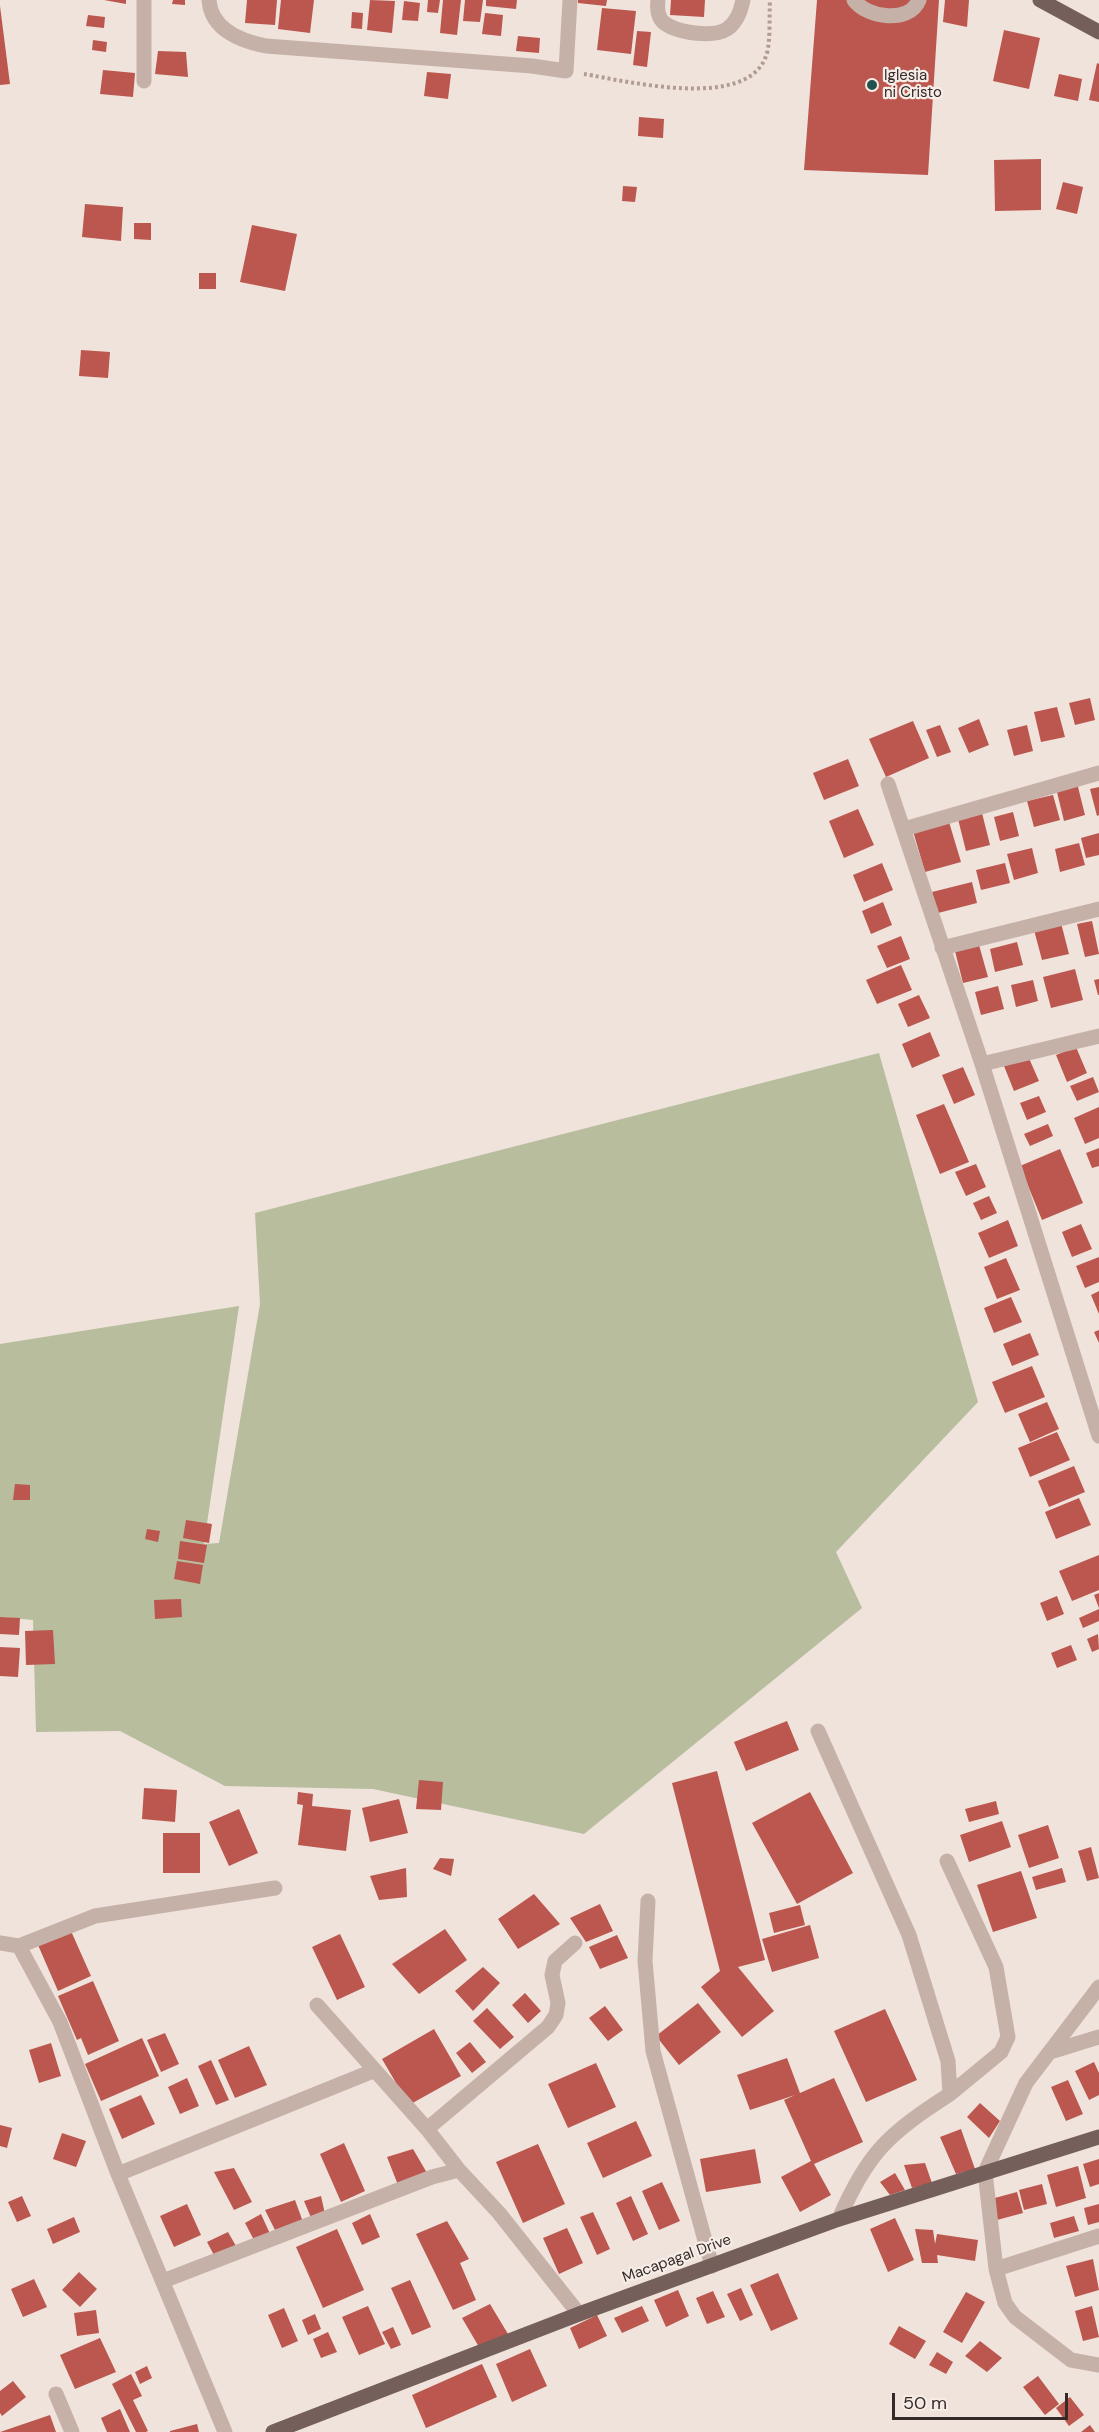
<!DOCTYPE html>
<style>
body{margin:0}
#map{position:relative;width:1099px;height:2432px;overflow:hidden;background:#efe3dc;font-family:"DM Sans",sans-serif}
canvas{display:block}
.scale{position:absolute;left:892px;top:2393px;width:176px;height:27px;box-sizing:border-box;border:3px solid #342a28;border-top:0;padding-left:8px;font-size:18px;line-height:21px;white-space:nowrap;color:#342a28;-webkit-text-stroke:4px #f7ede7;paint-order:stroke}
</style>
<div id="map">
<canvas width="1099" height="2432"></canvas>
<div class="scale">50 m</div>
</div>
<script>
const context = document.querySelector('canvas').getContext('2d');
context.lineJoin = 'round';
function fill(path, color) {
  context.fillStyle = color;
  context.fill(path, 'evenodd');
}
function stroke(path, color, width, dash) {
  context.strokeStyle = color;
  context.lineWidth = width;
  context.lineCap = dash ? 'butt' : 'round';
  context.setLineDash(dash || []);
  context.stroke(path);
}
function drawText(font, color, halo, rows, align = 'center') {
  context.font = font + ' "DM Sans",sans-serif';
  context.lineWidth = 4.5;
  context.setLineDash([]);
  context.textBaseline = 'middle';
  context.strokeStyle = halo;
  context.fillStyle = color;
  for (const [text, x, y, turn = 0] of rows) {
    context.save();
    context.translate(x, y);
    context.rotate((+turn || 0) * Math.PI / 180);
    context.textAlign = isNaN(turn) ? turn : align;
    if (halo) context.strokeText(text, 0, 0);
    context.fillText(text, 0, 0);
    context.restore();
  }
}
const green = new Path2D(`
 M879 1053 978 1402 836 1552 862 1608 584 1834 373 1789 225 1786 120 1731 36 1732 33 1620 0 1617V1344L239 1306 204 1544 219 1543 260 1304 255 1213Z`);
const building = new Path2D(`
 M104 0H126V4Z
 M173 0H185V5L172 4Z
 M247 0H277L275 25 245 23Z
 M281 0H314L310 33 278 29Z
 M370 0 395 1 392 33 367 30Z
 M428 0H440L438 13 427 12Z
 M443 0H461L457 35 440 33Z
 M465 0H483L480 22 463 21Z
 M486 0H517L516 9 486 6Z
 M578 0H607L606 6 578 3Z
 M671 0H705L704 17 670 15Z
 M817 0H939L928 175 804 170Z
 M945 0H969L967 27 943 22Z
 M404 1 420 3 418 21 402 20Z
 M0 6 10 84 0 85Z
 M602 8 636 11 631 54 597 50Z
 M352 12 363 13 362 29 351 28Z
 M485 13 503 15 501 36 482 34Z
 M88 15 105 17 104 28 86 26Z
 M1004 30 1040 38 1029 89 993 81Z
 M637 31 651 32 647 67 633 65Z
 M518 36 540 38 539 53 516 51Z
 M93 40 107 42 106 52 92 50Z
 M158 51 186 52 188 77 155 74Z
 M1097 63 1099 64V102L1089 100Z
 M103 70 135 73 133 97 100 94Z
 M427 72 451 74 448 99 424 96Z
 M1059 74 1082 79 1078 101 1054 96Z
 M639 117 664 119 663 138 638 136Z
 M1041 159V210L995 211 994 160Z
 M1063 182 1083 187 1077 214 1056 209Z
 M623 186 637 187 635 202 622 201Z
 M85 204 123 207 121 241 82 237Z
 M134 223H151V240L134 239Z
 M252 225 297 234 285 291 240 282Z
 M199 273H216V289H199Z
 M81 350 110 352 108 378 79 376Z
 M1090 698 1095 720 1075 725 1069 703Z
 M1057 707 1065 737 1041 742 1034 712Z
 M979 719 989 745 969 753 958 728Z
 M913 721 929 758 886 777 869 739Z
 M940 725 951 752 937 757 926 730Z
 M1027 725 1033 751 1014 756 1007 730Z
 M848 759 859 786 824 800 813 773Z
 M1077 783 1085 815 1064 821 1056 788Z
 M1099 787V815L1097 816 1090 789Z
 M1053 795 1060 820 1034 827 1027 801Z
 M858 809 874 845 844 858 829 821Z
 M1013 812 1019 836 1000 841 994 817Z
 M982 813 990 845 966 851 958 819Z
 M949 822 961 862 925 872 913 831Z
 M1099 833V855L1086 858 1081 838Z
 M1079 843 1085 865 1060 872 1055 849Z
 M1032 848 1038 873 1014 880 1007 854Z
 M882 863 893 890 864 902 853 875Z
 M1005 863 1010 883 981 890 976 870Z
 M972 882 977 903 938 913 932 892Z
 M883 902 892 925 871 934 862 911Z
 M1092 921 1099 954 1085 957 1077 924Z
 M1061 923 1069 954 1042 960 1034 930Z
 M901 936 910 959 887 968 877 946Z
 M1017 942 1023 965 995 972 990 949Z
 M979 945 988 977 963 983 955 951Z
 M901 965 912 990 877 1004 866 980Z
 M1075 969 1083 1000 1051 1008 1043 977Z
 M1099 979V995H1098L1094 980Z
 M1033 980 1038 1001 1016 1007 1011 985Z
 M998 986 1004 1009 981 1015 975 992Z
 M919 995 930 1018 908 1027 898 1004Z
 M930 1032 940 1056 912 1068 902 1044Z
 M1076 1047 1087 1073 1067 1082 1056 1055Z
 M1028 1056 1039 1081 1014 1091 1004 1066Z
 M963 1067 975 1095 954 1104 942 1075Z
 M1093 1077 1099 1092 1077 1101 1070 1086Z
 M1039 1096 1046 1112 1027 1120 1020 1103Z
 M944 1104 969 1162 940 1174 916 1115Z
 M1099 1107V1138L1085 1144 1074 1118Z
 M1048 1124 1053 1136 1030 1146 1024 1134Z
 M1099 1148V1166L1092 1168 1086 1153Z
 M1060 1149 1083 1203 1042 1220 1020 1166Z
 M976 1164 986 1187 966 1196 955 1172Z
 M989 1196 997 1213 981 1220 973 1203Z
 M1008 1220 1018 1246 989 1258 978 1233Z
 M1081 1224 1092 1249 1072 1257 1062 1232Z
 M1099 1257V1282L1085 1288 1076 1266Z
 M1006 1258 1020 1290 997 1299 984 1267Z
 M1099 1291V1314L1091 1295Z
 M1011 1297 1022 1322 994 1333 984 1308Z
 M1099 1330V1343L1094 1332Z
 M1030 1333 1039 1355 1012 1366 1003 1344Z
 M1032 1366 1045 1397 1005 1413 992 1382Z
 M1047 1402 1059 1429 1030 1442 1018 1414Z
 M1057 1432 1070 1460 1030 1477 1018 1448Z
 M1074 1466 1085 1492 1049 1507 1038 1481Z
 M15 1484 30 1485V1500H13Z
 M1079 1498 1091 1525 1056 1539 1045 1512Z
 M186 1520 212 1524 209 1543 183 1538Z
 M147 1529 160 1531 158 1542 145 1539Z
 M180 1541 207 1545 204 1563 178 1559Z
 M1099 1555V1590L1072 1601 1059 1571Z
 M177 1561 203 1565 200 1584 174 1579Z
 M1099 1593V1608L1094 1595Z
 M1057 1596 1064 1614 1047 1621 1040 1603Z
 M181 1599 182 1617 155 1619 154 1600Z
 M1099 1609V1621L1083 1628 1079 1618Z
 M0 1617 20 1618 19 1635 0 1634Z
 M53 1630 55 1664 26 1665 25 1631Z
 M1098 1634 1099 1649 1092 1652 1087 1639Z
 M1071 1645 1077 1660 1057 1668 1051 1653Z
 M0 1647 20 1648 18 1677 0 1676Z
 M787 1721 799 1750 746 1771 734 1742Z
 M717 1771 765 1960 738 1967 774 2011 742 2037 701 1987 720 1971 672 1783Z
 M419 1780 443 1782 441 1810 416 1809Z
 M144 1788 177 1790 175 1822 142 1819Z
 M298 1792 313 1794 312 1806 351 1810 346 1851 298 1845 303 1805 297 1804Z
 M810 1792 853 1873 797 1904 752 1823Z
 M399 1799 408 1833 370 1842 362 1808Z
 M996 1801 999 1814 969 1822 965 1809Z
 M239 1809 258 1853 229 1866 209 1822Z
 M1002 1821 1011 1847 969 1862 960 1835Z
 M1048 1825 1059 1858 1029 1868 1018 1835Z
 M163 1833H200V1873H163Z
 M1091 1847 1099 1878 1087 1881 1078 1851Z
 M440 1858 454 1859 451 1876 433 1869Z
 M406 1868 407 1897 379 1900 370 1876Z
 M1062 1868 1066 1882 1036 1890 1032 1877Z
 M1021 1871 1037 1918 993 1932 977 1885Z
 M534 1894 560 1924 518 1949 498 1919Z
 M600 1904 613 1931 586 1942 570 1918Z
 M800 1905 805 1925 774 1933 769 1913Z
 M810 1925 819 1958 772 1972 762 1939Z
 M445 1929 467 1960 419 1994 392 1964Z
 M71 1931 91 1976 58 1991 38 1945Z
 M340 1934 365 1987 337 2000 312 1947Z
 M617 1935 628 1958 600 1969 589 1947Z
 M483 1967 500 1983 473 2011 455 1991Z
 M93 1981 119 2041 88 2055 81 2038 77 2040 58 1996Z
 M525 1993 541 2011 528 2023 512 2005Z
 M698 2003 721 2032 679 2065 656 2036Z
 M605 2006 623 2030 608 2041 589 2018Z
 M487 2008 514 2037 500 2049 473 2021Z
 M885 2009 917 2080 866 2102 834 2031Z
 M434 2029 461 2076 409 2105 382 2059Z
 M165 2033 179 2064 161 2072 147 2040Z
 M142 2038 159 2076 101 2101 85 2064Z
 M470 2042 486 2062 472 2073 456 2053Z
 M51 2043 61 2076 39 2083 29 2050Z
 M249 2046 267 2085 235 2098 218 2060Z
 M787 2058 800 2093 834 2078 863 2142 814 2164 831 2195 800 2212 781 2177 811 2161 784 2100 795 2095 750 2110 737 2075Z
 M211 2060 229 2100 216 2105 198 2066Z
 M1094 2062 1099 2073V2095L1089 2100 1075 2071Z
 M596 2063 616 2107 568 2128 548 2084Z
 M187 2078 199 2106 180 2114 168 2087Z
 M1068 2080 1083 2114 1066 2121 1051 2087Z
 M141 2095 155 2124 122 2139 109 2109Z
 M980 2103 1000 2121 989 2138 967 2117Z
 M636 2121 652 2156 603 2178 587 2143Z
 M0 2125 12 2128 7 2148 0 2146Z
 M961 2129 975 2169 956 2174 940 2137Z
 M62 2133 86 2141 76 2167 53 2159Z
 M344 2143 365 2191 341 2202 320 2154Z
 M538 2144 565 2204 523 2223 496 2162Z
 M413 2149 427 2173 398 2185 387 2157Z
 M755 2149 761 2183 706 2192 700 2159Z
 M1099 2159V2184L1090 2187 1083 2164Z
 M925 2163 932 2183 912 2188 904 2165Z
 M1078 2166 1086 2198 1056 2207 1047 2175Z
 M234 2168 252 2202 234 2210 214 2172Z
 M895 2173 905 2190 890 2195 880 2182Z
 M662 2182 680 2221 659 2230 642 2191Z
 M1042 2184 1047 2204 1024 2210 1019 2190Z
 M1017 2192 1023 2213 997 2220 991 2199Z
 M22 2196 31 2216 17 2222 8 2202Z
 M321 2196 325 2214 312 2220 304 2201Z
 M631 2196 648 2234 633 2241 616 2203Z
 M295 2200 303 2222 275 2230 265 2210Z
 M187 2204 201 2235 174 2247 160 2216Z
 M1099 2204V2222L1088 2225 1084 2208Z
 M593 2212 610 2249 597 2255 580 2217Z
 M261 2214 271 2236 254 2240 245 2223Z
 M370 2214 380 2237 362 2245 352 2223Z
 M1074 2216 1079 2231 1054 2238 1050 2223Z
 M74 2217 80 2232 53 2244 47 2229Z
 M895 2218 914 2260 888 2272 870 2229Z
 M447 2221 469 2259 460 2263 476 2300 453 2310 416 2234Z
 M567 2228 583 2263 559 2274 543 2238Z
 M337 2229 364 2290 323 2308 296 2247Z
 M915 2229 933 2230 935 2244 937 2234 978 2240 975 2261 937 2255 938 2263H922Z
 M228 2232 236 2246 215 2257 207 2242Z
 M1093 2259 1099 2290 1075 2297 1066 2266Z
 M79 2272 97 2289 80 2307 62 2290Z
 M778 2273 798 2319 771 2331 750 2285Z
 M34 2279 47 2307 23 2317 11 2289Z
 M410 2280 431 2327 412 2335 391 2288Z
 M741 2288 753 2315 740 2321 727 2294Z
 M678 2290 689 2316 666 2327 654 2300Z
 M713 2291 725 2317 707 2324 696 2298Z
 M966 2292 985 2302 962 2343 943 2332Z
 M490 2304 508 2334 479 2347 462 2318Z
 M368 2306 385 2344 359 2355 342 2317Z
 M642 2306 649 2321 622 2333 614 2318Z
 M1092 2306 1099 2337 1083 2341 1075 2311Z
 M284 2308 298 2341 282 2348 268 2315Z
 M96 2310 99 2333 77 2336 74 2313Z
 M315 2314 321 2329 308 2335 302 2320Z
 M597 2315 607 2336 579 2349 570 2328Z
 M899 2326 926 2341 915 2359 889 2344Z
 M393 2327 401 2345 391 2349 382 2332Z
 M328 2332 337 2352 321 2358 313 2339Z
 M100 2338 116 2372 75 2389 60 2355Z
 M980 2341 1002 2358 987 2372 965 2356Z
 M530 2349 547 2386 512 2402 496 2364Z
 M937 2352 953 2362 946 2374 929 2365Z
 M482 2364 497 2397 426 2428 412 2395Z
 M147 2366 152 2378 140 2384 135 2372Z
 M131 2374 142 2396 133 2400 148 2431 146 2432H136L112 2384Z
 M1038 2376 1059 2404 1045 2415 1023 2387Z
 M13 2381 26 2397 2 2416 0 2413V2391Z
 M1070 2397 1084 2415 1069 2426 1056 2408Z
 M120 2409 130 2432H107L101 2418Z
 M50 2415 56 2432H0Z
 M197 2424 199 2432H170V2431Z
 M1090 2425 1095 2432H1081Z`);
const path = new Path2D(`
 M584 74C626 81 747 111 766 56 771 43 769 15 770 0`);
const minor = new Path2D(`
 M144 0V81
 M209 0C211 30 241 41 266 46L532 66 566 71 570 0
 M658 0C657 8 657 16 663 22 676 33 713 38 727 29 736 23 741 10 743 0
 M854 0C867 18 909 24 919 0
 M888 784 982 1064 1099 1436
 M904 829 1099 773
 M942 948 1099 909
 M982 1064 1099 1036
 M818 1731 909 1935 948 2061 950 2094 1001 2052 1008 2037 996 1967 947 1861
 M648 1901 645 1961 653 2051 712 2266
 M0 1943 19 1946 95 1916 275 1888
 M19 1946 60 2022 118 2174 225 2432
 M1099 1987 1026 2083 985 2172 996 2269 1005 2303 1015 2317 1071 2360 1099 2365
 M317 2005 427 2129 459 2170
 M1050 2052 1099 2037
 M427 2129 548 2027 556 2015 558 2003 552 1975 555 1961 575 1943
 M118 2174 373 2071
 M839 2219C868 2151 890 2133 950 2094
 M996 2269 1099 2236
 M163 2281 432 2177 459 2170 499 2213 579 2314
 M56 2394 72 2432`);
const major = new Path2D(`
 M1040 0 1099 32
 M273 2432 579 2314 839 2219 1099 2137`);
const markers = [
 [872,85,6,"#21524d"]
];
const poiNames = [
 ["Iglesia",884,76],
 ["ni Cristo",884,93]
];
const streetNames = [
 ["Macapagal Drive",677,2259,-20]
];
fill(green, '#b7bd9d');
fill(building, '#bb574e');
stroke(path, '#b29b93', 4, [3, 3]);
stroke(minor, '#c6b1a9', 15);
stroke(major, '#755f5a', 15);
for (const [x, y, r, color] of markers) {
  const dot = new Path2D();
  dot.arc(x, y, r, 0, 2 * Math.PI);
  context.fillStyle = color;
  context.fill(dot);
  stroke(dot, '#f7ede7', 2);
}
drawText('15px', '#342a28', '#f7ede7', poiNames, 'left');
drawText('15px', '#342a28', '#f7ede7', streetNames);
</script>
